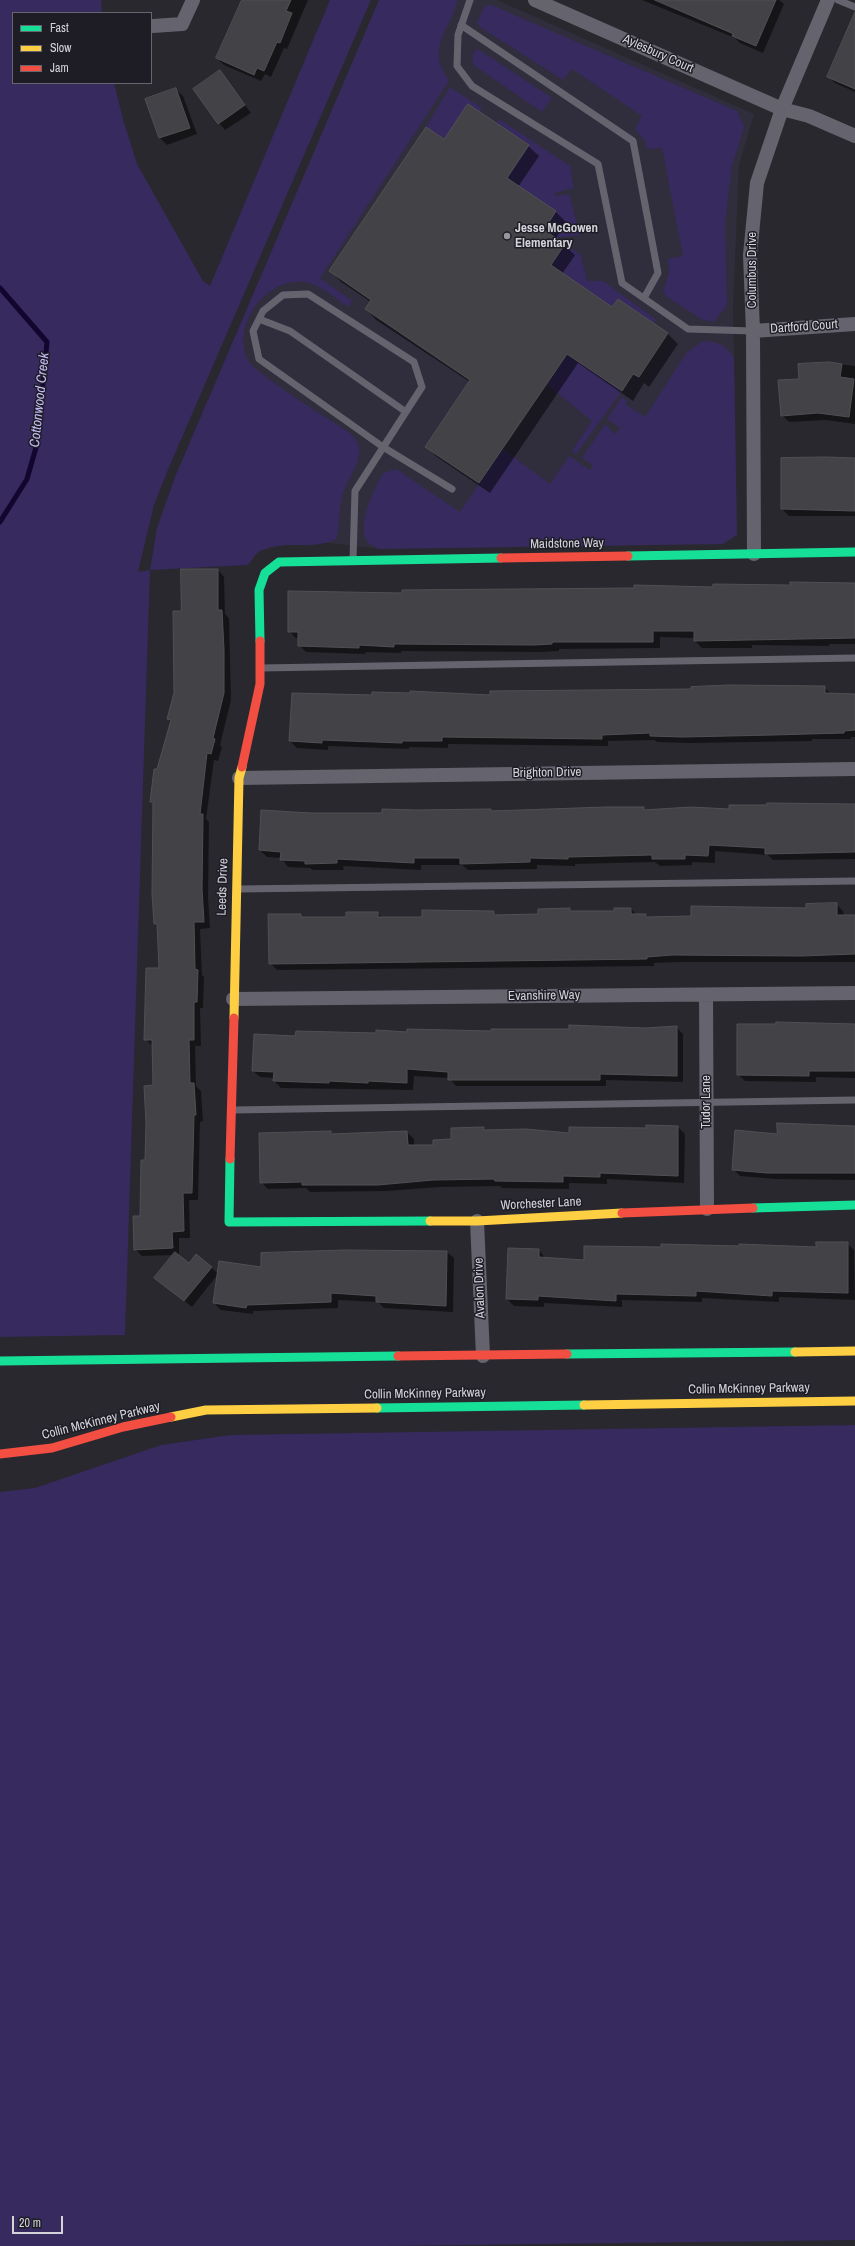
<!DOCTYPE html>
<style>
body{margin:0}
#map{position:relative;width:855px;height:2246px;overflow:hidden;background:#29282e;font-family:"Archivo Narrow",sans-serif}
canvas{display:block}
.legend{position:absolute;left:12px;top:12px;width:140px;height:72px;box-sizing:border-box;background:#1e1d26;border:1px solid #67666e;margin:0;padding:5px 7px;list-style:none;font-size:12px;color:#d4d3da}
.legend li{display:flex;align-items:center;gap:8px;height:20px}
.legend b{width:20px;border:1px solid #67666e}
.scale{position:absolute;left:12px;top:2216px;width:51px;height:18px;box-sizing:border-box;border:2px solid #d4d3da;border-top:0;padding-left:5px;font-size:12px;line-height:14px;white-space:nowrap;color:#d4d3da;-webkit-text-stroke:3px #1e1d26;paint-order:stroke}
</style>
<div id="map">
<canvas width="855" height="2246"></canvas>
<ul class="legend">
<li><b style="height:5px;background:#16e098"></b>Fast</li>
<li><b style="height:5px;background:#ffcf43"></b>Slow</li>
<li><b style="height:5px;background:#f24e42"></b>Jam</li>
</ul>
<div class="scale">20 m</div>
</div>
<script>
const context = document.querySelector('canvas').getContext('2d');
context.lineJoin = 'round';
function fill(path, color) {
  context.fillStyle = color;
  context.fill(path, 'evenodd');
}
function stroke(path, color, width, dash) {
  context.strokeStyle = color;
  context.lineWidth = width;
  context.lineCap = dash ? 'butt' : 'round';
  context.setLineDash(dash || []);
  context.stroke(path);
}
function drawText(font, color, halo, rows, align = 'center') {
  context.font = font + ' "Archivo Narrow",sans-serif';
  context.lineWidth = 3;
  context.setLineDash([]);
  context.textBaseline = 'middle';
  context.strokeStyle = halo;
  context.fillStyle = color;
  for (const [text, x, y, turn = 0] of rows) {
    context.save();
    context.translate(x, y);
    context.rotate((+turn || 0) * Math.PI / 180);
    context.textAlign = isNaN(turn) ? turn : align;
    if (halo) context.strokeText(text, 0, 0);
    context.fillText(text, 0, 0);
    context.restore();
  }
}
const built = new Path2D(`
 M379 0H497L754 114 739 165 733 308 737 535 723 544 380 549 329 543 288 544 259 551 248 565 157 528 175 477Z`);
const green = new Path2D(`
 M0 0H101L102 13H13V83H114L123 119 137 164 203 281 210 286 330 0H371L167 472 154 505 138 572 150 570 157 528 175 477 379 0H457C454 21 433 42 440 64 442 70 446 76 449 81L320 278 352 301 348 307C335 298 319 283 303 282 265 279 231 325 248 360 255 374 332 421 350 433 354 437 358 442 359 449 361 463 348 480 343 493 338 507 341 524 336 539 314 551 284 539 260 551 256 553 251 561 248 565L150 570 125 1335 0 1337Z
 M489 4 737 111 744 127 732 166 725 223 727 305 714 322 703 320 667 297 663 292 669 273 668 259 683 256 662 148 647 149 645 141 635 129 642 116 572 69 563 80 480 27 477 22 484 8Z
 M478 49 552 98 542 112 475 66 472 61 473 53Z
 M450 87 482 108 480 111 497 123 499 119 570 166 574 188 555 193V196L569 194 580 235 556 238 544 230 556 211 426 127Z
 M565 244 581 255 587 281H603L655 319V324L618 299 612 307 551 265Z
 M703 341C719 342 724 344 734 357L737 535 723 544 380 549C376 547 370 545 367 541 356 526 375 487 383 473L396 469 460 512 503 449 550 484 569 456 590 470 593 465 582 458 605 424 615 434 620 428 607 419 622 397 627 401 625 404 645 417 687 352Z
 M567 354 622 391 576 454 572 451 592 421 546 384Z
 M855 1425V2240L389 2246H0V1492L35 1488 161 1445 230 1435Z`);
const shadow = new Path2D(`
 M243 0H308L287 49 284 48 271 77 265 74 261 81 224 65 217 58Z
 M642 0H779L784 4 763 53 740 43 735 38Z
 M855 34V92L835 83 828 76Z
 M220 72 251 113 225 130 219 123Z
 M176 89 183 96 197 134 167 145 160 138 147 99Z
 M445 141 528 146 539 156 518 187 556 212 566 222 556 238 575 255 562 274 613 308 618 300 668 334 678 344 649 387 644 383 633 401 578 363 490 493 437 457 426 447 470 382 376 320 366 309 371 302 341 282 331 271Z
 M829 363 855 366V424L826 420 789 422 782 415 800 380Z
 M855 458V516H789L782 509V459Z
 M218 570 224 577 225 614 229 618 231 700 220 745 222 747 218 761 214 760 206 819 209 822 208 897 210 928 200 929 202 975 204 977 203 1008H200L201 1046H195L196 1086 201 1091 203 1121 200 1122 198 1200H189L190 1238H179V1255H177L189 1265 211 1267 218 1274 192 1307 163 1284 173 1255 142 1256 135 1249 141 1217 154 1086 153 1046 145 1039 160 969 158 928 155 924 154 805 151 801 171 722 168 719 175 693 182 612Z
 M855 584V644H829V646L752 645V648H702L695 641V638L660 637V648L559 649V651L541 652 401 651V653L366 652 365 654 306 652 299 645V638H296L289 631 403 594 714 588V585Z
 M824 687 831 694 855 695V737H851V739H812V741L691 743 657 742 655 740 608 741V746L448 744V748L409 747V749L328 746V750L297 748 290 741 373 696H491Z
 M855 805V859L773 860 768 855 715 851V863L692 862V865L660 866 655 862 575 864V866L537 865V869L468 870 462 865H421V870L343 866 344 870H313L310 868 288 867 281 858 267 857 260 850 262 811 311 814H383L643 808 646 810H730Z
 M836 904 843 911 844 916H855V962H679L654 963V966L277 970 270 963 300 915 303 918H347L377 913 383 918H423L493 912 497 916 539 915 570 909 573 912H615L631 909 637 915H646L649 918 692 917 807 909Z
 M855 1024V1078L816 1077V1082L745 1081 738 1074Z
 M676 1027 683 1034V1082L606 1080V1086H456L449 1078 414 1076 413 1090 281 1088 274 1081V1078L260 1077 253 1071 296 1037Z
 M647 1126 678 1127 685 1134 684 1183 607 1179V1184L569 1183V1189L502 1188 500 1186 440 1187 386 1191 310 1192 306 1188 268 1189 261 1182 330 1132 333 1134 407 1132 414 1139V1146H434L484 1128 487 1131 570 1134 622 1129V1127L647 1129Z
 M855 1127V1180L775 1179 740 1176 733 1169 778 1135Z
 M847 1243 854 1250 855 1300 779 1297V1302L702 1298V1302L622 1300V1307L544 1303V1307L514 1306 507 1299 539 1250 545 1258 585 1261 817 1248Z
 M447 1252 454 1258 453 1312 384 1308 378 1302 338 1300V1308L253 1311V1314L221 1310 214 1303 262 1268Z`);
const stream = new Path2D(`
 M0 288 47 342 37 444 27 479 0 522`);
const building = new Path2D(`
 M242 0H291L286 11 292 13 280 43 277 42 264 71 257 68 254 75 216 58Z
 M655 0H776L756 46 732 36 733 34Z
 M855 12V89L827 77Z
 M220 70 245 105 218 124 193 89Z
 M176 88 190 128 159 138 145 99Z
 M468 104 529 145 507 178 556 211 544 230 565 244 551 265 612 307 618 299 668 333 639 377 633 374 622 391 567 354 479 483 425 447 470 380 365 309 371 300 329 271 426 127 444 139Z
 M829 362 842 364 840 377 854 379 849 417 818 413 781 416 778 380 799 379 798 364Z
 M826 457 855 458V511L781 509V458Z
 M181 569H218V610H222L224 650V693L213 738 215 739 211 754 207 753 200 814H203L202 889 204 922H194L195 969 198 970 197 1002H194V1040H189L190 1083H194L196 1115H194L192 1193H183L184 1231 172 1232 173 1248 134 1250 133 1216H140L141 1160H145L146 1123 144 1086 153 1085 152 1040H144L146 968H159L157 924H154L152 894 153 802H150L154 769H157L171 720 167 719 174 693 173 611H181Z
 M790 582 855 583V638L694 641V631H653V642H552V644L534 645 394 644V647L359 645V648L298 646V632H288V591L402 593V590L634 588V585L713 587V584L790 585Z
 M730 685 825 686V693L855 694V730L844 731V733L773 735 683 737 650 736V733L602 735V739L442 737V741H402V743L322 740V743L289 741 292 693 372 695V692L410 693V691L490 695V691L691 689V687Z
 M767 803 855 804V852L765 854V848L709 845 708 856 685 855V859H652V855L568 857V859L530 858V862L460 864V858H414V863L337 859V863L305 864V861L280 860 281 852 259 850 261 810 311 813H382V809L416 810 491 809V811L606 807H644V810L691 807 729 809V805H767Z
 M837 903V915H855V954L802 956 672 955 647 957V959L269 964 268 914H301V917H346V912H378V917H422V910L494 911V915L538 914V909L570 908V911H614V908H631V914H646V917L691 916V906L806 908V904Z
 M776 1022 855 1024V1071H809V1076L737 1075V1024H776Z
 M569 1025 645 1028 677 1026V1076L600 1074V1080H448V1072L407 1069V1083L368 1081V1083L329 1081V1083L273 1081 274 1072 252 1071 254 1034 295 1036 296 1031 376 1033V1030L407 1032V1029L491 1031V1029H569Z
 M777 1123 855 1126V1173H767L732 1170 735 1130 777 1134Z
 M646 1125 678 1126V1176L600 1173V1177L563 1176V1182L495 1181 494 1179 433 1180 378 1185H302V1182L260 1183 259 1133 331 1131V1134L407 1131 408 1145H433V1140L451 1139V1128L484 1127V1130L526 1129 569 1133V1127L646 1128Z
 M816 1242H848V1293L772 1291V1296L696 1291V1296L616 1294V1301L538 1296V1300L506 1299 508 1248 539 1249V1257L584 1260V1246L661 1247V1244L739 1246V1244L816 1247Z
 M346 1250 447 1251 446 1306 376 1302V1296L331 1293V1302L247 1305 246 1308 213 1303 219 1261 261 1267V1253Z
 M175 1252 189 1263 196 1254 212 1267 184 1301 154 1278Z`);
const lane = new Path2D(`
 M470 0 458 35 457 66 472 86 598 164 622 283 688 329 753 331
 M838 0 855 7
 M461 25 633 141 658 273 644 298
 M259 319 290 331 406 412
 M353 560 355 491 422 387 414 362 308 294 283 295 263 311 253 331 259 359 383 447 452 489
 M260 668 855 658
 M238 889 855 881
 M233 1110 855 1100`);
const street = new Path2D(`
 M535 0 782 109 809 116 855 136
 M153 26 182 24 193 0
 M753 331 855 324
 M754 554 753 331 750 255 757 183 782 109 828 0
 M239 778 855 769
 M706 995 707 1209
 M233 999 855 993
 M477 1221 483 1356`);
const fast = new Path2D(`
 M628 556 855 552
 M260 641 259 590 265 573 279 562 501 558
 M230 1159 229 1222 430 1221
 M753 1208 855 1205
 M567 1354 795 1352
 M0 1361 398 1356
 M377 1408 584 1405`);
const slow = new Path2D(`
 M234 1018 239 778 242 767
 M430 1221H477L622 1213
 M795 1352 855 1351
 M584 1405 855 1401
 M171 1417 206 1410 377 1408`);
const jam = new Path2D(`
 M501 558 628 556
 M242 767 260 684V641
 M230 1159 234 1018
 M622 1213 753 1208
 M398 1356 567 1354
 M0 1454 52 1448 123 1427 171 1417`);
const markers = [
 [507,236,4,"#98979e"]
];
const streetNames = [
 ["Aylesbury Court",658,54,24],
 ["Columbus Drive",753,270,-90],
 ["Dartford Court",804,327,-4],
 ["Maidstone Way",567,544,-1],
 ["Brighton Drive",547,773,-1],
 ["Leeds Drive",223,887,-88],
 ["Evanshire Way",544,996,-1],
 ["Tudor Lane",707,1102,-90],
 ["Worchester Lane",541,1204,-3],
 ["Avalon Drive",480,1288,-92],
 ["Collin McKinney Parkway",749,1389,-1],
 ["Collin McKinney Parkway",425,1394,-1],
 ["Collin McKinney Parkway",101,1421,-14]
];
const poiNames = [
 ["Jesse McGowen",515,229],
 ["Elementary",515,244]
];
const waterNames = [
 ["Cottonwood Creek",40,400,-84]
];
fill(built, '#302e3c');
fill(green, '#362a5e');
fill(shadow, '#0007');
stroke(stream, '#12052e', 5);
fill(building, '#434347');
stroke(building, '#505054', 1);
stroke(lane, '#65646e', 7);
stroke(street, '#65646e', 14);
stroke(fast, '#16e098', 9);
stroke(slow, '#ffcf43', 9);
stroke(jam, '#f24e42', 9);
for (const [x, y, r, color] of markers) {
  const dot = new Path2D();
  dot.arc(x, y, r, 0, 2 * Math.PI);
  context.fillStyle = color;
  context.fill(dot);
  stroke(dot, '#1e1d26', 1.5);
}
drawText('13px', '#d4d3da', '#1e1d26', streetNames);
drawText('bold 13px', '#d4d3da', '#1e1d26', poiNames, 'left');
drawText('italic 14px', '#c2baf4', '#1e1d26', waterNames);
</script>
